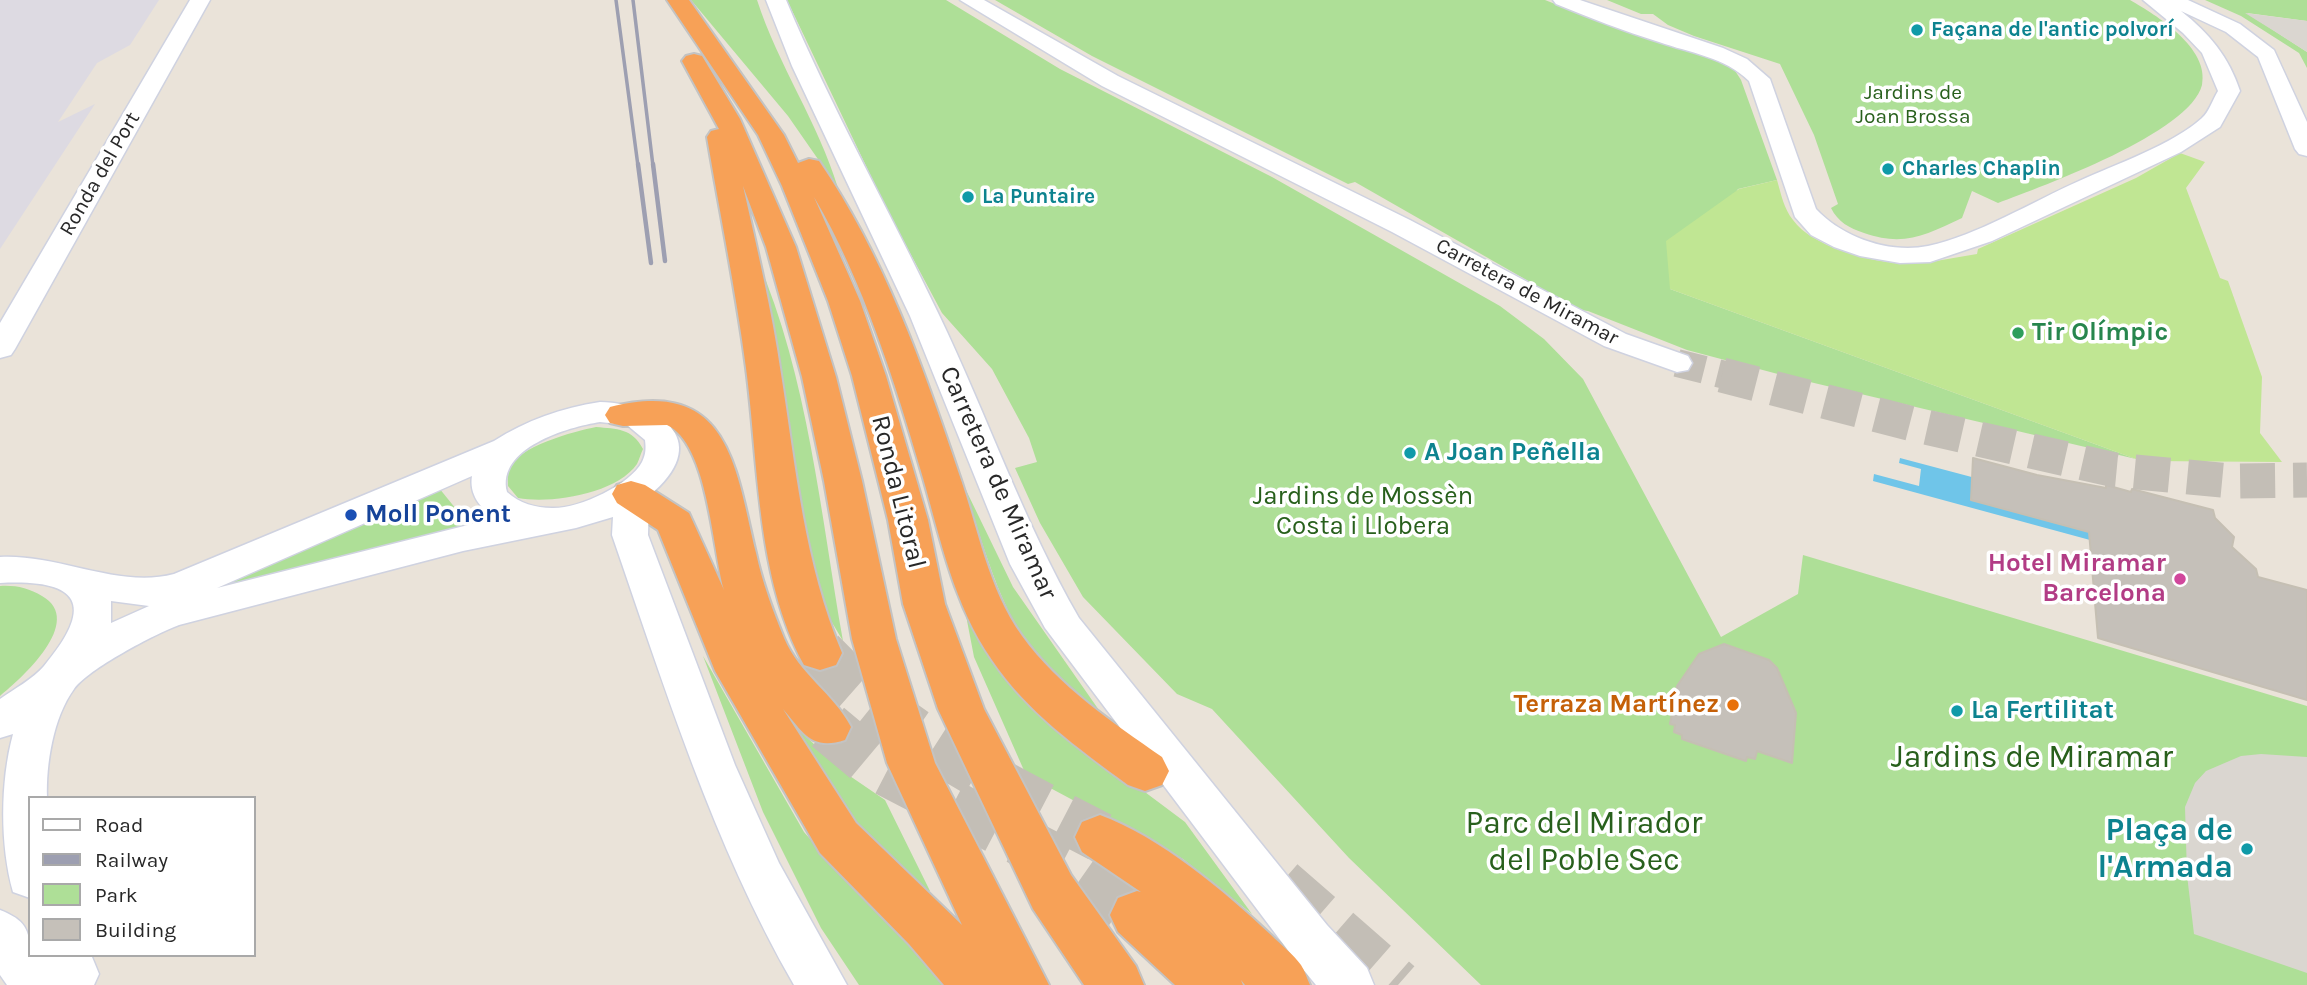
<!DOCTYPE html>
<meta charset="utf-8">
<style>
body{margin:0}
#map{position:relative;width:2307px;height:985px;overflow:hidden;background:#eae3d9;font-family:Karla,sans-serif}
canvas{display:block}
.legend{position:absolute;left:28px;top:796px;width:228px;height:161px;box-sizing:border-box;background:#fff;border:2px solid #a9a9a9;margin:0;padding:9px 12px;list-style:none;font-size:21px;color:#282828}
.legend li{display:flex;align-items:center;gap:14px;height:35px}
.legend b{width:35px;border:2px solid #a9a9a9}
</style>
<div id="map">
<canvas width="2307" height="985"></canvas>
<ul class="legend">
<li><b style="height:9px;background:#fff"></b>Road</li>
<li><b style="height:9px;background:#9d9fb1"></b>Railway</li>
<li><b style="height:19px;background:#aedf97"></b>Park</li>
<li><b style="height:19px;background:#c5c0b9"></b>Building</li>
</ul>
</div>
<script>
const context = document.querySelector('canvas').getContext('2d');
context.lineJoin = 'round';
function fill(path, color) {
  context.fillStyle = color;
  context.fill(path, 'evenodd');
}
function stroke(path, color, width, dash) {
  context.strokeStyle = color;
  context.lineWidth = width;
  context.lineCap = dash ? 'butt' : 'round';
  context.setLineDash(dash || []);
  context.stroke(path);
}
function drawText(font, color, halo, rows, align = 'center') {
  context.font = font + ' Karla,sans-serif';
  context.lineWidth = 7;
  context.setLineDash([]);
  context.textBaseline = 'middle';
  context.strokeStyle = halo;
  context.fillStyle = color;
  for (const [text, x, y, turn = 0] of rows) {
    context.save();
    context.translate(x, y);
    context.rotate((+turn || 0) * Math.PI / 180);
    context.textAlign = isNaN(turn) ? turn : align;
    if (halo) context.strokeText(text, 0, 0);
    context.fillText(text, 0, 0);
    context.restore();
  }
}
const industrial = new Path2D(`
 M0 0H159L130 45 97 63 58 122 95 104 0 249Z`);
const green = new Path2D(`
 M691 0H757C778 65 818 122 838 188L788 116Z
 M787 0H946L1060 69 1272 177 1500 306 1544 339 1583 379 1721 637 1798 594 1803 555 2307 706V985H1481L1349 858 1212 709 1177 694 1083 597 1040 523 1015 468 1037 462 1029 438 992 369 942 313 886 208Z
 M995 0H1545L1626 32 1725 62 1732 66 1741 80 1777 180 1738 189 1670 289 2136 459 1793 378 1687 350 1588 311 1579 310 1355 182 1348 184 1092 56Z
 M1607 0H2130C2156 15 2210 48 2202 85 2190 133 2043 186 1998 203L1972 191 1962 218C1926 235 1904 247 1864 233 1849 228 1838 222 1831 208L1838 204 1814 135 1780 64 1694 36 1668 25 1653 14H1641Z
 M2205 0H2307V21L2247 13 2307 52V68L2299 53 2241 16Z
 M757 259C808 376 821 516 843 641L818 599 805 542 784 393Z
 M596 427C617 429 632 428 643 449 641 453 639 460 637 464 616 494 551 504 518 498L508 486C508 481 507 474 509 469 516 447 575 431 596 427Z
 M964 486 1013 587 1101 713C1085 701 1063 690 1050 675 1002 621 986 553 964 486Z
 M439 488 469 525 205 592Z
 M0 586C15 585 29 588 42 596 86 621 21 679 0 696Z
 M964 605 1046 718 1185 822 1252 914 1183 859 1026 775 974 657Z
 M703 656 804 832 859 895 909 939 946 985H859L821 928 763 812Z
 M786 718 844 772 885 800 930 891 921 893 863 842Z`);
const pitch = new Path2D(`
 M2180 153 2205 162 2186 188 2220 278 2228 281 2262 377 2260 433 2282 462 2148 461 2136 459 1670 289 1666 241 1739 189 1777 180C1781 194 1784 209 1793 220 1812 247 1875 264 1907 263 1931 263 1953 258 1977 254L1978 249 2136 178Z`);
const plaza = new Path2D(`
 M2245 13 2307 21V52L2274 31Z
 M2261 754 2307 757V973L2194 934 2187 875 2185 807 2195 783 2206 771 2241 756Z`);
const water = new Path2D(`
 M1900 458 1998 484 1972 480 1971 500 2089 532 2090 540 1873 481 1874 474 1919 486 1921 469 1899 463Z`);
const building = new Path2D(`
 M1973 458 2037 475 2106 488V485L2131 492 2132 489 2213 510 2215 518 2234 537 2232 547 2256 569 2258 577 2307 590V700L2098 638 2089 532 1971 500Z
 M1724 644 1769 660 1777 668 1796 713 1792 763 1757 751 1755 759 1747 757 1746 761 1682 739V735L1674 732 1675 725 1670 724 1677 686 1699 654Z`);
const minorTunnelFar1 = new Path2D(`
 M1677 363 1729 376`);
const minorTunnel = new Path2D(`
 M1722 375 1917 425 2115 470 2232 481 2307 480`);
const highwayTunnel = new Path2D(`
 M820 653C900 738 998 784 1100 837
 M828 727 871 763 1063 863 1137 915
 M1281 883 1398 985`);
const minor = new Path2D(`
 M190 0H210L15 349 11 355 0 358V323Z
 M766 0H786C831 108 889 209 939 315 987 415 1023 521 1079 618L1327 925 1367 968 1374 985H1316L1293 957 1045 628 1010 564 910 316 792 66Z
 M960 0H984L1118 76 1410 220 1626 334 1688 356 1692 363 1688 370 1677 372 1604 346 1392 232 1102 86Z
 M1553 0H1580L1723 48 1747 59 1770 79 1816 209C1842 237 1889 254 1928 246 1978 235 2032 202 2079 181 2114 165 2174 144 2202 118 2209 112 2213 99 2218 91L2202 53 2183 33 2143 0H2188L2240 24 2274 50 2307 122V156L2299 154 2295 149 2258 57 2226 32 2181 11C2209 33 2229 57 2240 91L2220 127 2181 152 1992 241 1930 262 1900 263 1860 256 1834 247 1811 235 1795 217 1749 81C1725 57 1690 53 1659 42 1624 31 1590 18 1556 4Z
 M600 402C665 404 713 443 649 496L648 535 735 765 779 863 847 985H794C713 844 665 688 612 535L613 517 576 528 463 551 179 625C155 634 88 669 74 689 53 718 46 764 47 798H30V898L13 892C0 846 0 782 13 734L0 738V699C14 689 33 679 44 666 97 603 78 579 0 583V557C59 554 119 589 174 574L494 441C527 420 561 408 600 402ZM600 422 627 425 645 440C646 448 646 454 642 462 630 485 578 509 552 508 536 508 519 503 507 492 496 448 568 427 600 422ZM472 476C469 494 480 509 496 518L217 588ZM111 601 149 606 111 623Z
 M0 910C25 920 30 929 30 955L92 957 99 974 94 985H7L0 975Z`);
const highway = new Path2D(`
 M667 0H689L784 135 798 163 809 159 819 161C884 256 923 366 959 474 978 528 988 589 1022 636 1059 687 1112 722 1162 757L1169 771 1162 785 1145 791 1128 785C1078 748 1027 712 992 660 954 605 941 541 923 478 896 385 863 280 814 197L860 301 886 376 928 520 945 604 984 709 1071 875 1136 966 1144 985H1084L1033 909 938 709 903 604 888 520 852 376 828 301 782 186 758 135Z
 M694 54 702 56 740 119 796 247 836 377 862 481 896 639 935 763 1049 985H944L909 944 820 853 715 671 658 530 617 503 612 494 617 485 631 481 645 485 689 513 724 590C712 547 708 444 667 425L623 426 610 423 605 415 610 407C729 377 735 465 756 553 762 582 773 611 784 638 799 674 834 694 851 727L845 740C811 751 803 732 783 709L856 823 962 925 887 763 852 639 824 481 802 377 766 247 743 186C757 249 772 311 781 374 796 469 804 563 842 653L836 665 820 670 804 665C756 576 759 466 746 368 736 291 720 214 707 137L711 131 719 129 682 61 686 56Z
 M1100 815C1160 837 1224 891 1271 935 1281 945 1293 954 1301 965 1305 971 1307 979 1310 985H1245L1241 980 1243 985H1175L1118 932 1110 915 1118 898 1137 891 1141 892 1082 852 1075 837 1082 822Z`);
const railFar1 = new Path2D(`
 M616 0 638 166
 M633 0 653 166`);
const rail = new Path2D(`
 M638 164 651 263
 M653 164 665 261`);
const markers = [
 [1917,30,7,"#0f9aa8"],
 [1888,169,7,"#0f9aa8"],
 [968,197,7,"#0f9aa8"],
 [2018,333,7,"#2e9e5b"],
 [1410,453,7,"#0f9aa8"],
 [351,515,7,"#1a4fb4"],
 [2180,579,7,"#d1479c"],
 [1733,705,7,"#e8710a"],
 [1957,711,7,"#0f9aa8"],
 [2247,849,7,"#0f9aa8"]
];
const farCulturenames = [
 ["Façana de l'antic polvorí",1931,30],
 ["Charles Chaplin",1902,169],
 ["La Puntaire",982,197]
];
const farParknames = [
 ["Jardins de",1913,93],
 ["Joan Brossa",1913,117]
];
const farStreetnames = [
 ["Ronda del Port",100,174,-60],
 ["Carretera de Miramar",1527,292,28]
];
const leisureNames = [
 ["Tir Olímpic",2032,333]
];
const cultureNames = [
 ["A Joan Peñella",1424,453],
 ["La Fertilitat",1971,711]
];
const streetNames = [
 ["Carretera de Miramar",998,483,66],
 ["Ronda Litoral",898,492,76]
];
const parkNames = [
 ["Jardins de Mossèn",1363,497],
 ["Costa i Llobera",1363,527]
];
const transitNames = [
 ["Moll Ponent",365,515]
];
const hotelNames = [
 ["Hotel Miramar",2166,564],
 ["Barcelona",2166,594]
];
const foodNames = [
 ["Terraza Martínez",1719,705]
];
const nearParknames = [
 ["Jardins de Miramar",2032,758],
 ["Parc del Mirador",1584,824],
 ["del Poble Sec",1584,861]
];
const nearCulturenames = [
 ["Plaça de",2233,831],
 ["l'Armada",2233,868]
];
fill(industrial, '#dddae2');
fill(green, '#aedf97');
fill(pitch, '#c0e693');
fill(plaza, '#dad6d0');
fill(water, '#6fc5e9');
fill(building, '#c5c0b9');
stroke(building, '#c5bfb3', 2);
stroke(minorTunnelFar1, '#c3beb6', 28, [28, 14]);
stroke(minorTunnel, '#c3beb6', 35, [35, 18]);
stroke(highwayTunnel, '#c3beb6', 50, [50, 24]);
stroke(minor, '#cfd2e0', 3);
stroke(highway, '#c3c3c3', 4);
fill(minor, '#fff');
fill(highway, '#f7a157');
stroke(railFar1, '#9d9fb1', 3.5);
stroke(rail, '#9d9fb1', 4.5);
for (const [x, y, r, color] of markers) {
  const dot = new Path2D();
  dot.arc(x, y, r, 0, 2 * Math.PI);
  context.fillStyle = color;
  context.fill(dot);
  stroke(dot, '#fff', 2.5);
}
drawText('bold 21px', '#0d838f', '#fff', farCulturenames, 'left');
drawText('21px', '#28601c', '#fff', farParknames);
drawText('21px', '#282828', '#fff', farStreetnames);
drawText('bold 26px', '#27864d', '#fff', leisureNames, 'left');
drawText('bold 26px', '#0d838f', '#fff', cultureNames, 'left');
drawText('26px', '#282828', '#fff', streetNames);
drawText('26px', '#28601c', '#fff', parkNames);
drawText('bold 26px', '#164399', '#fff', transitNames, 'left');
drawText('bold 26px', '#b23c85', '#fff', hotelNames, 'right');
drawText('bold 26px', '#c56008', '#fff', foodNames, 'right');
drawText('32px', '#28601c', '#fff', nearParknames);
drawText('bold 32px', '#0d838f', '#fff', nearCulturenames, 'right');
</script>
